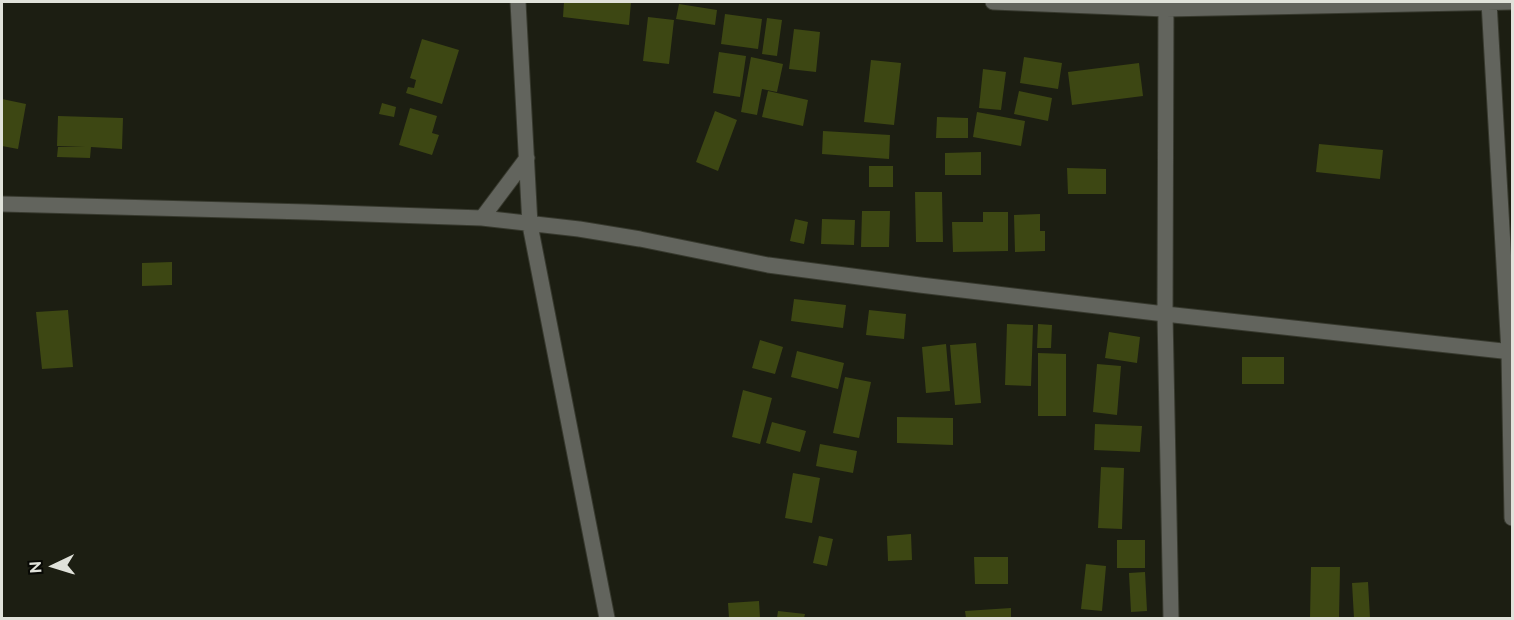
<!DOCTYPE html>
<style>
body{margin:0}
#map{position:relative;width:1514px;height:620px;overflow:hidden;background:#1c1e12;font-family:Raleway,sans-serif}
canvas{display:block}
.frame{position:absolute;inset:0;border:3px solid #e0e2da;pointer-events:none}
.north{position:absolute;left:24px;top:536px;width:60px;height:60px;-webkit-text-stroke:4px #070804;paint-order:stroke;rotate:266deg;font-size:16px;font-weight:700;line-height:24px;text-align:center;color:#e0e2da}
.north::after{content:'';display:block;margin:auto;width:21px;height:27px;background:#e0e2da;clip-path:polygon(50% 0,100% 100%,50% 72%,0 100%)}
</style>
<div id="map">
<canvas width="1514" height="620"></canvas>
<div class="frame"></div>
<div class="north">N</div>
</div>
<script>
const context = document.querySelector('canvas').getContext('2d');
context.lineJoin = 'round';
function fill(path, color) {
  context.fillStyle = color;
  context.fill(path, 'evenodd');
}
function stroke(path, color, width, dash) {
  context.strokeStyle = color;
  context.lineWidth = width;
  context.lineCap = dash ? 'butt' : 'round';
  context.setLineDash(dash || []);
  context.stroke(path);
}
const building = new Path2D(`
 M564 2H631L629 25 563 17Z
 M679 4 717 10 715 25 676 19Z
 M725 14 762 19 758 49 721 44Z
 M648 17 674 20 669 64 643 61Z
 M767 18 782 20 777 56 762 54Z
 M794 29 820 32 816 72 789 69Z
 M422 39 459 50 442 104 406 93 408 87 414 88 416 80 410 78Z
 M719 52 746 56 740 97 713 93Z
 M751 57 783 64 777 92 762 89 757 115 741 112Z
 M1024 57 1062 63 1058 89 1020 83Z
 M871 60 901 63 894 125 864 122Z
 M1139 63 1143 96 1072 105 1068 72Z
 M983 69 1006 72 1001 110 979 108Z
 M768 91 808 100 803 126 762 117Z
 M1019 91 1052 98 1048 121 1014 114Z
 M2 99 26 104 18 149 2 146Z
 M382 103 396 107 394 117 379 114Z
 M410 108 437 116 432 133 439 135 432 155 399 145Z
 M715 111 737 120 718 171 696 162Z
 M977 112 1025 121 1021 146 973 137Z
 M58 116 123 118 122 149 91 147 90 158 57 157 58 147H85L57 146Z
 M937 117 968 118V138H936Z
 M823 131 890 135 889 159 822 154Z
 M1319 144 1383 150 1380 179 1316 172Z
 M981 152V175H945V153Z
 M869 166H893V187H869Z
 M1067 168 1106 169V194H1068Z
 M915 192H942L943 242H916Z
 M862 211H890L889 247H861Z
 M983 212H1008V251L953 252 952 222H983Z
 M1040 214V231H1045V251L1015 252 1014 215Z
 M795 219 808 222 804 244 790 241Z
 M822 219 855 220 854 245 821 244Z
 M172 262V285L142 286V263Z
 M794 299 846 305 843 328 791 321Z
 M68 310 73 367 42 369 36 312Z
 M869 310 906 314 904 339 866 335Z
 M1007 324 1033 325 1031 386 1005 385Z
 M1038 324 1052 325 1051 348H1037Z
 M1109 332 1140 337 1137 363 1105 358Z
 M760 340 783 347 775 374 752 368Z
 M976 343 981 403 955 405 950 345Z
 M946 344 950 391 926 393 922 347Z
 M797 351 844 363 838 389 791 377Z
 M1038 353 1066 354V416H1038Z
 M1242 357H1284V384H1242Z
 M1097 364 1121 366 1117 415 1093 412Z
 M845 377 871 382 859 438 833 433Z
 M743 390 772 398 760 444 732 437Z
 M897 417 953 418V445L897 443Z
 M772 422 806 431 800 452 766 443Z
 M1095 424 1142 426 1140 452 1094 450Z
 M820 444 857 451 853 473 816 466Z
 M1101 467 1124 468 1122 529 1098 528Z
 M793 473 820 478 812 523 785 518Z
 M911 534 912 560 888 561 887 536Z
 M819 536 833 539 827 566 813 563Z
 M1117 540H1145V568H1117Z
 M974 557H1008V584H975Z
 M1086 564 1106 566 1102 611 1081 609Z
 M1311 567H1340L1339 618H1310Z
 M1145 572 1147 611 1131 612 1129 573Z
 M1368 582 1370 618H1354L1352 583Z
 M759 601 760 618H729L728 603Z
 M1011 608V618H966L965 611Z
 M778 611 805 614 804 618H777Z`);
const minor = new Path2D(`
 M518 2 530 225 607 618
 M993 2 1166 9 1512 2
 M1166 2 1165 314 1171 618
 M1489 2 1509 352 1512 518
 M2 204 307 212 482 218 579 229 640 239 768 265 920 285 1165 314 1512 352
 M482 218 527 158`);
fill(building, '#3d4713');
stroke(minor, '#37392e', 17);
stroke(minor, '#62645d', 15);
</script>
